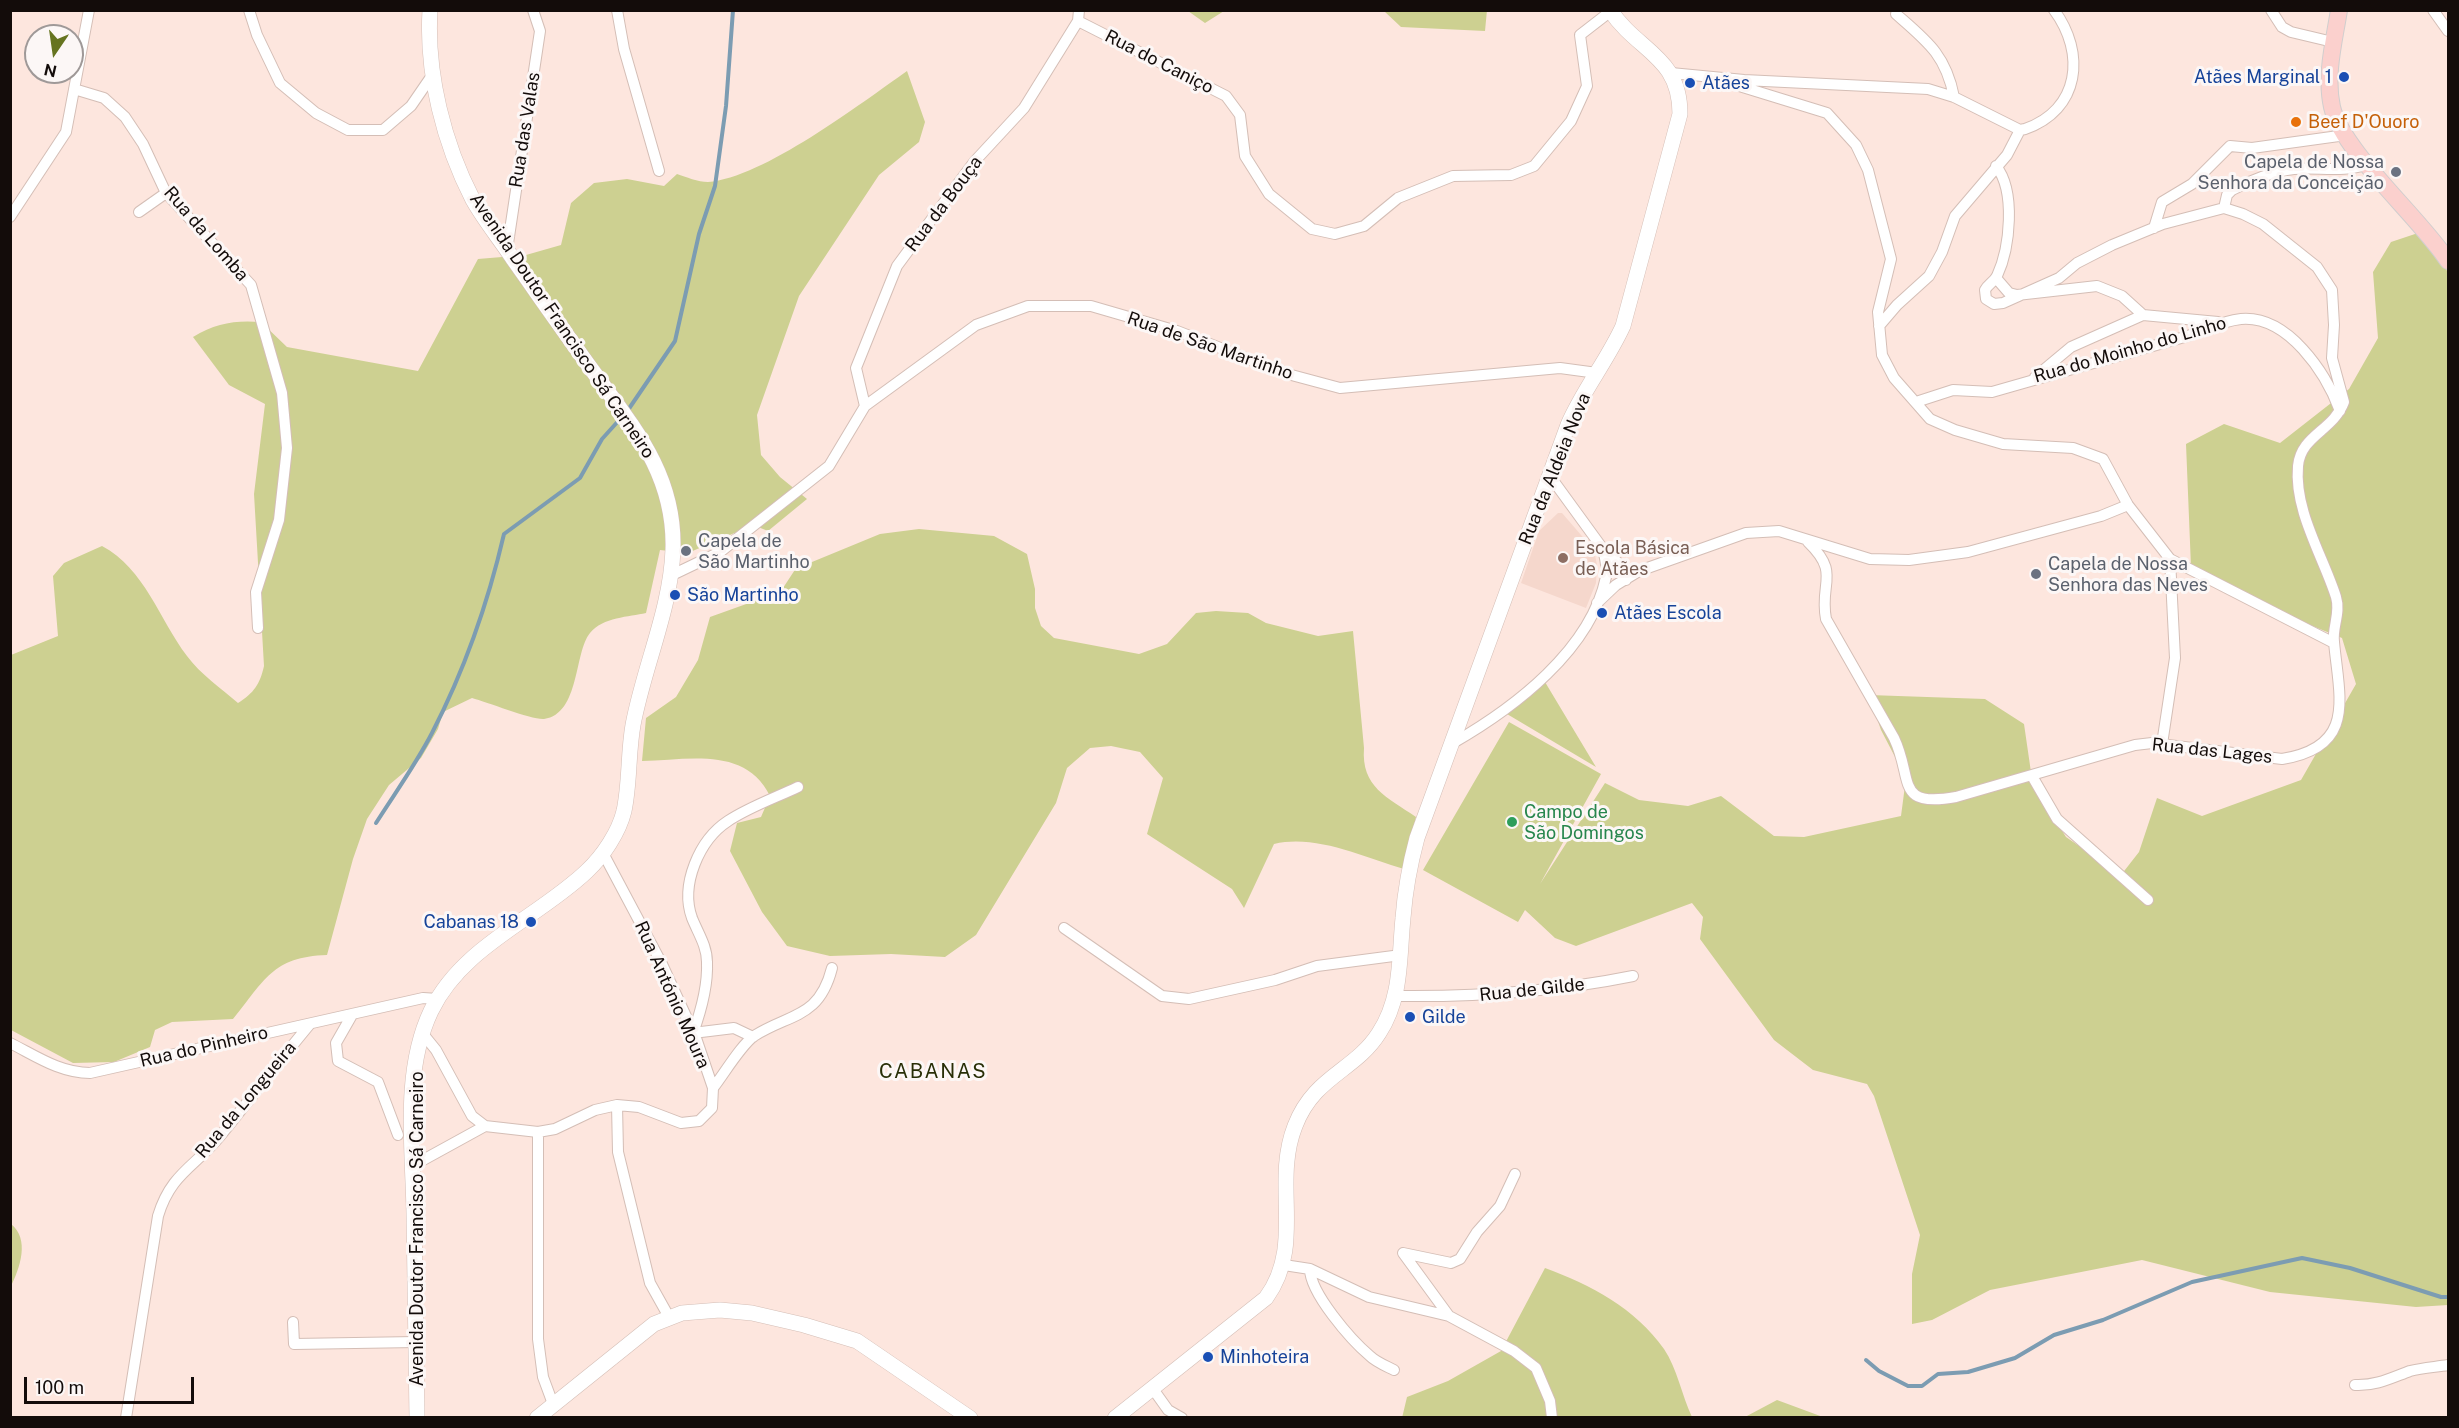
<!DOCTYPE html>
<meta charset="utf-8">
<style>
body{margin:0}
#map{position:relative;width:2459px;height:1428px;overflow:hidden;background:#fde6de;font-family:"Public Sans",sans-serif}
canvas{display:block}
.frame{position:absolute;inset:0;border:12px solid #130c0a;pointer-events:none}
.north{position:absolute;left:24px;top:24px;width:60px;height:60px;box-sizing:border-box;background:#fcf7f6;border:2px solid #9f9998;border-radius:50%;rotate:193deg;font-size:16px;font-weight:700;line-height:24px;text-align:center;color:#130c0a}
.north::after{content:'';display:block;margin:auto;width:21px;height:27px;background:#667420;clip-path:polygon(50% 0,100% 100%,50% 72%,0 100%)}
.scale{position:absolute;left:24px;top:1377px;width:170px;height:27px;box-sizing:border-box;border:3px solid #130c0a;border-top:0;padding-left:8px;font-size:18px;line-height:21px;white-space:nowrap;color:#130c0a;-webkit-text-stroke:4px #fcf7f6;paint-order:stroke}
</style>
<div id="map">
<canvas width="2459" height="1428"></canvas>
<div class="frame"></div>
<div class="north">N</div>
<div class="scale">100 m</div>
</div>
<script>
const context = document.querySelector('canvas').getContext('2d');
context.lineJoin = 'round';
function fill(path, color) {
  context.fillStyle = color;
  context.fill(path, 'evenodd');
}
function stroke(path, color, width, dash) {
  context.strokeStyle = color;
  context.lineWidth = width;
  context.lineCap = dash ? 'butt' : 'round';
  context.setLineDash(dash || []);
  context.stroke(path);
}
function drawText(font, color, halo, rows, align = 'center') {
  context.font = font + ' "Public Sans",sans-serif';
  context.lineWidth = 6;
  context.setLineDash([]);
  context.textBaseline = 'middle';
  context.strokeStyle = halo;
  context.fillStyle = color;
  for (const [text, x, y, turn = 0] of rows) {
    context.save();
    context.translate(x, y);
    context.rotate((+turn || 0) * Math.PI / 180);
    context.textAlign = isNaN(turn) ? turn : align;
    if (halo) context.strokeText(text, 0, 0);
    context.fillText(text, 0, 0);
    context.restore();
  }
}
const built = new Path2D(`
 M1558 513H1562L1594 550 1597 565 1596 583 1586 608 1521 583 1539 531Z`);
const green = new Path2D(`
 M1487 10 1485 31 1401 27 1384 11Z
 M1188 11H1224L1205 23Z
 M907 71 925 122 919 142 879 175 799 296 757 415 761 455 780 477 807 499 768 531 753 525 688 553 660 550 646 613C629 617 603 617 590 633 574 652 580 714 544 719 532 720 487 702 472 698L443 712 438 729 421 758 389 785 367 819 353 859 327 955C272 957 265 980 233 1019L172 1022 155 1030 150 1047 114 1062 73 1063 11 1030V655L58 636 53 576 64 563 102 546C145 569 159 619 187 656 200 674 222 689 238 703 254 693 260 684 264 666L254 494 265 404 229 385 193 337C216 323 235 320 261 322L287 347 418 371 478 259 526 255 561 245 571 203 594 183 627 179 664 186 677 174C686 177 698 182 708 182 763 178 860 104 907 71Z
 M2427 230 2448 273V1305L2416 1307 2270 1292 2142 1260 1990 1290 1932 1320 1912 1324V1274L1920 1235 1874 1096 1867 1084 1813 1070 1774 1040 1700 939 1703 917 1692 903 1576 946 1555 938 1525 910 1518 922 1423 870 1509 722 1601 774 1540 884 1605 783 1639 800 1688 806 1721 796 1774 836 1804 837 1901 816 1906 778 1881 730 1869 695 1985 699 2024 724 2033 786 2066 837 2121 875 2139 852 2157 798 2202 816 2301 780 2356 684 2342 638 2261 605 2191 567 2186 444 2224 424 2280 443 2349 389 2378 338 2373 272 2391 242Z
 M919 529 994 536 1027 554 1035 589V608L1041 626 1054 638 1139 654 1167 644 1196 613 1216 611 1248 613 1266 623 1318 636 1353 631 1364 748C1361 787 1387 797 1416 817L1404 869C1363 857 1316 834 1274 844L1244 908 1232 889 1147 834 1163 778 1140 752 1111 746 1090 748 1067 768 1056 803 976 935 945 957 891 954 830 956 787 946 762 912 730 851 737 823 761 817 770 796C746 746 688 760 642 761L646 718 676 697 698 660 710 617 763 598 783 588 802 559 812 562 880 534Z
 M1545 682 1596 767 1507 714Z
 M11 1224C30 1239 20 1268 11 1286Z
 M1545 1268C1591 1285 1635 1308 1664 1349 1677 1368 1682 1396 1692 1417L1402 1418 1407 1397 1448 1381 1501 1351Z
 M1777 1400 1823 1417H1745Z`);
const stream = new Path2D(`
 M626 413 675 341 699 234 715 186 726 106 733 10
 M376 823C395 793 416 764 432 733 465 669 488 603 504 534L580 478 602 439 621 418
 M1866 1360 1879 1371 1908 1386H1922L1938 1374 1968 1372 2015 1358 2054 1335 2103 1320 2192 1282 2302 1258 2350 1268 2441 1297H2448`);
const street = new Path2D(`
 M249 10 257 35 280 83 316 113 348 130H383L411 106 433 74
 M617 10 624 49 659 171
 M2271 10 2282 27 2291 32 2333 42
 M2433 10 2448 31
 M1896 14C1927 41 1946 55 1954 97
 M1078 21 1226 96 1240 115 1245 156 1269 194 1312 229 1335 234 1364 226 1398 198 1453 176 1511 175 1534 166 1571 121 1587 86 1580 35 1611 11
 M1671 73 1744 80 1928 89 1954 97 2020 130 2025 129C2080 110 2086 53 2054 10
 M1710 77 1827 113 1856 145 1868 170 1891 259 1878 312 1882 355 1894 378 1930 419 1955 430 2003 444 2073 448 2103 459 2128 505 2170 559 2334 643
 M74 89 104 98 125 117 143 144 166 193 251 285 282 393 287 448 279 520 256 592 258 628
 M1996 166C2016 191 2010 248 1997 276 1994 282 1988 284 1985 290L1986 299 1994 304 2003 303 2059 278 2077 263 2112 245 2163 224 2224 208
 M2224 208 2227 195 2232 190C2249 181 2274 171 2294 169 2319 167 2344 173 2368 164
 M139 212 166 193
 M10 217 66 132 89 10
 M2154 228 2162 202 2192 184 2230 146 2252 148 2346 135
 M507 250 540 31 533 10
 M1996 278 2009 293 2017 295 2097 286 2122 296 2143 315 2218 322
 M1879 326 1897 305 1929 276 1942 252 1955 216 2007 155 2020 130
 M2035 377 2071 347 2143 315
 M1916 402 1953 390 1992 392 2188 336C2206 330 2221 321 2241 319 2288 315 2326 373 2340 411
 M865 406 856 368 897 266 974 162 1024 108 1078 21 1079 10
 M1547 480 1555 483 1603 549 1625 569 1626 580
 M1808 542C1841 574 1819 582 1826 619L1894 738C1914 780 1894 808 1956 797L2135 745 2152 743 2282 759C2357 747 2339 697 2334 642 2332 627 2341 613 2336 597 2323 556 2294 511 2298 466 2301 435 2333 431 2344 402L2332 358 2334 325 2332 290 2317 267 2263 224 2243 214 2224 208
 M670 576 720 552 829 466 865 406 976 325 1028 306H1091L1177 331 1284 373 1340 388 1560 368 1597 373
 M1597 603 1616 585 1639 571 1746 533 1779 531 1870 559 1909 560 1968 552 2101 516 2128 505
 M1453 743C1514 708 1591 650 1606 577 1608 568 1605 558 1603 549
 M2162 744 2175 658 2170 559
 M2032 776 2057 819 2148 900
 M1064 928 1162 996 1189 999 1275 980 1317 966 1401 955
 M1395 996C1476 997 1554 992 1633 976
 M352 1015 336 1043 338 1061 378 1082 398 1135
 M693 1033C701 1011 708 985 707 962 707 946 698 933 692 918 680 885 699 840 728 821 749 807 775 798 798 787
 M693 1033 734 1028 753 1037
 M423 1034 436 1050 472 1116 485 1126 538 1132 555 1129 595 1110 617 1105 639 1107 681 1123 699 1121 712 1108 713 1088 696 1038 662 964 603 853
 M10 1043C36 1056 60 1073 90 1073L423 998 438 999
 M713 1088C724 1074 741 1045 754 1036 790 1013 819 1019 832 968
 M617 1105 618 1152 650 1283 669 1317
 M538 1132V1339L543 1377 553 1404
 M414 1165 485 1126
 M1284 1265 1310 1269 1369 1297 1449 1316 1514 1351 1536 1368 1550 1401 1552 1418
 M1310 1269C1310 1293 1351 1340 1370 1356 1376 1362 1386 1366 1394 1370
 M1449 1316 1403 1253 1451 1263 1460 1259 1477 1232 1500 1206 1515 1174
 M293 1322 294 1344 416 1342
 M2355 1385C2376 1386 2391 1378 2410 1371 2422 1368 2436 1367 2448 1365
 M1153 1389 1168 1410 1182 1418
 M126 1418 158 1216C171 1173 195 1167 221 1135 251 1098 280 1060 310 1024`);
const secondary = new Path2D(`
 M417 1418C416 1349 415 1281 414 1213 413 1148 402 1072 431 1011 462 946 538 918 587 871 603 856 619 832 624 811 630 783 628 753 633 725 644 666 671 609 673 549 675 476 635 429 595 374 567 336 540 297 513 259 500 239 484 220 473 200 444 144 426 74 430 10
 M537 1418 654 1324 682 1313 720 1310 752 1313 804 1325 857 1341 970 1418
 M1115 1418 1266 1298C1305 1245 1272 1184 1295 1126 1314 1076 1355 1071 1379 1033 1402 998 1399 958 1403 918 1405 891 1410 864 1417 838L1568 425C1583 390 1607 361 1623 326L1680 114C1680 56 1638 52 1610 10`);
const primary = new Path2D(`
 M2339 10C2334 42 2325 75 2332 107 2342 151 2421 219 2448 261`);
const markers = [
 [2344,77,6,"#1a4fb4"],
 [1690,83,6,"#1a4fb4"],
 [2296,122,6,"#e8710a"],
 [2396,172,6,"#6b7280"],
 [686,551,6,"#6b7280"],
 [1563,558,6,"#8d6e63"],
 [2036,574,6,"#6b7280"],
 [675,595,6,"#1a4fb4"],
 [1602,613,6,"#1a4fb4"],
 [1512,822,6,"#2e9e5b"],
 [531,922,6,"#1a4fb4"],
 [1410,1017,6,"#1a4fb4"],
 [1208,1357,6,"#1a4fb4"]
];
const streetNames = [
 ["Rua do Caniço",1159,62,27],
 ["Rua das Valas",525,130,-81],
 ["Rua da Bouça",944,204,-53],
 ["Rua da Lomba",206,234,49],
 ["Avenida Doutor Francisco Sá Carneiro",562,326,56],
 ["Rua de São Martinho",1210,346,19],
 ["Rua do Moinho do Linho",2130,350,-16],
 ["Rua da Aldeia Nova",1555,469,-68],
 ["Rua das Lages",2212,751,6],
 ["Rua de Gilde",1532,990,-6],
 ["Rua António Moura",672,995,66],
 ["Rua do Pinheiro",204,1047,-13],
 ["Rua da Longueira",246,1100,-50],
 ["Avenida Doutor Francisco Sá Carneiro",417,1229,-90]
];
const transitNames = [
 ["Atães Marginal 1",2332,77,"right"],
 ["Atães",1702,83],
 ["São Martinho",687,595],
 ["Atães Escola",1614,613],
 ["Cabanas 18",519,922,"right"],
 ["Gilde",1422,1017],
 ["Minhoteira",1220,1357]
];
const foodNames = [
 ["Beef D'Ouoro",2308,122]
];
const worshipNames = [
 ["Capela de Nossa",2384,162,"right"],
 ["Senhora da Conceição",2384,183,"right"],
 ["Capela de",698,541],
 ["São Martinho",698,562],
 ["Capela de Nossa",2048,564],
 ["Senhora das Neves",2048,585]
];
const educationNames = [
 ["Escola Básica",1575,548],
 ["de Atães",1575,569]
];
const leisureNames = [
 ["Campo de",1524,812],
 ["São Domingos",1524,833]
];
const neighbourhoodNames = [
 ["CABANAS",933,1072]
];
fill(built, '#f5d7cc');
fill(green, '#cdd091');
stroke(stream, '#7c9cb2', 4);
stroke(street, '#d4beb6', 12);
stroke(secondary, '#d4beb6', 16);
stroke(primary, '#d0cece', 18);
stroke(street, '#fff', 10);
stroke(secondary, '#fff', 15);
stroke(primary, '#fbd0cd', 16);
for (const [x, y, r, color] of markers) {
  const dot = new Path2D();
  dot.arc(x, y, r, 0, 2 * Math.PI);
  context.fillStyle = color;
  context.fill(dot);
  stroke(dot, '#fcf7f6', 2);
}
drawText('18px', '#130c0a', '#fcf7f6', streetNames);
drawText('18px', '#164399', '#fcf7f6', transitNames, 'left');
drawText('18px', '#c56008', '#fcf7f6', foodNames, 'left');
drawText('18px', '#5b616d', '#fcf7f6', worshipNames, 'left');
drawText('18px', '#785e54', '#fcf7f6', educationNames, 'left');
drawText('18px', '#27864d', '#fcf7f6', leisureNames, 'left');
context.letterSpacing = '1.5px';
drawText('20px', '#282f07', '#fcf7f6', neighbourhoodNames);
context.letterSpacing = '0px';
</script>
